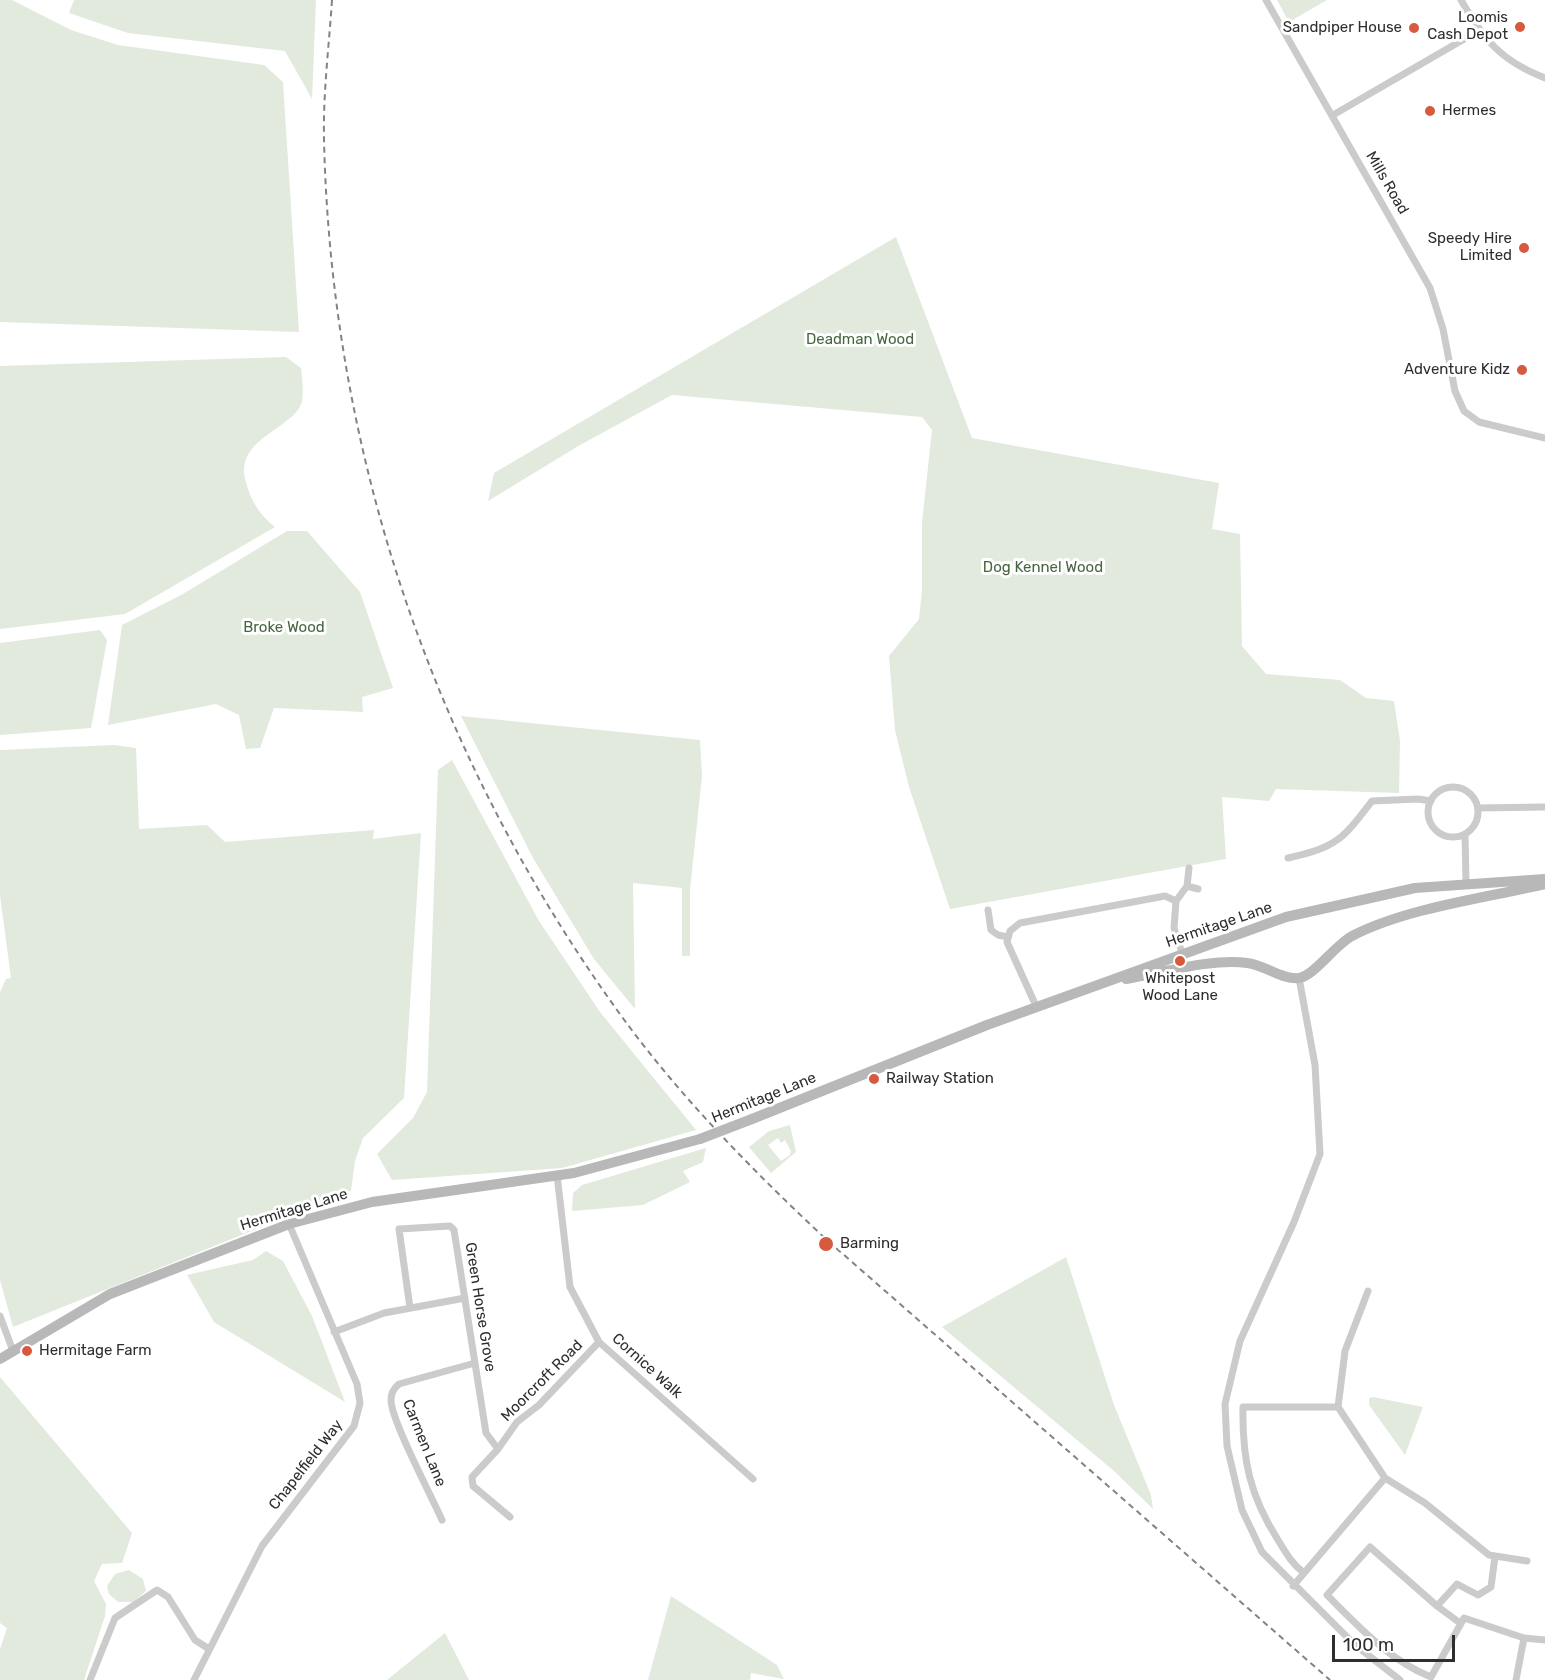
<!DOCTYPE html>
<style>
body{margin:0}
#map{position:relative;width:1545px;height:1680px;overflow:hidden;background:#fff;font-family:Rubik,sans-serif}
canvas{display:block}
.scale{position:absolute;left:1332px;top:1635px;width:123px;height:27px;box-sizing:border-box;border:3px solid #2e2e2e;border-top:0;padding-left:8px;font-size:18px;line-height:21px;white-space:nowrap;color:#2e2e2e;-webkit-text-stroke:4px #fff;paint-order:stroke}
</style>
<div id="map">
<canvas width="1545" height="1680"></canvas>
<div class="scale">100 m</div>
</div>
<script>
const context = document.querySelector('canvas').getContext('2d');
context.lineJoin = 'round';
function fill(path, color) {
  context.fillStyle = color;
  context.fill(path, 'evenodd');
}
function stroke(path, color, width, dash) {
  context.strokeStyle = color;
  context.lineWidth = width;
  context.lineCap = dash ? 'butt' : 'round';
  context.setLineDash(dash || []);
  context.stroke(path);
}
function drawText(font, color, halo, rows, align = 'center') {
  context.font = font + ' Rubik,sans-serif';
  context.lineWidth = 6;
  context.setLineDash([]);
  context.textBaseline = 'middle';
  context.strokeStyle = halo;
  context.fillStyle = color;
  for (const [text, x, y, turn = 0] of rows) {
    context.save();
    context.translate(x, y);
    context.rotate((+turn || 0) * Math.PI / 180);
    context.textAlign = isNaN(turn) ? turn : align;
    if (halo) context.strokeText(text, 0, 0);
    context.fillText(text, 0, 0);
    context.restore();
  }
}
const green = new Path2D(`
 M0 0H12L71 30 118 45 264 65 283 82 299 332 0 322Z
 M74 0H316L312 99 285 51 128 33 69 13Z
 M1277 0H1327L1289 22Z
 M896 237 972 438 1219 483 1212 529 1240 534 1242 646 1266 674 1340 680 1366 698 1394 701 1400 741 1399 793 1276 789 1269 801 1222 797 1226 859 950 909 909 787 895 730 889 656 919 619 922 590V523L932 430 922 417 672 395 580 445 488 501 494 473Z
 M286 357 301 368C302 378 304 391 302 401 295 430 233 437 246 482 251 502 260 515 275 527L125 614 0 629V366Z
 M287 531H307L360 592 393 688 362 697 363 712 274 708 260 748 246 749 239 715 216 704 108 725 122 625 183 594Z
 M100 630 107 640 91 728 0 735V643Z
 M461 716 700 740 702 776 690 890V956H682V888L633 883 635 1009 594 959 533 858Z
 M114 745 136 748 139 829 207 825 225 842 374 830 373 839 421 833 404 1098 363 1138 355 1161 351 1191 13 1327 0 1280V992L6 979 11 978 0 895V750Z
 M452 760 539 921 600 1012 696 1130 562 1168 392 1180 377 1154 413 1118 427 1092 438 770Z
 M790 1125 796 1152 771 1173 749 1147 769 1131ZM778 1138 781 1143 785 1140 791 1151 790 1155 781 1161 768 1145Z
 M706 1148 703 1162 683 1171 690 1182 643 1205 572 1211 573 1193 582 1185Z
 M266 1251 283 1261 312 1316 345 1402 214 1322 187 1275 253 1260Z
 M1066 1257 1114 1405 1151 1495 1153 1509 1114 1471 942 1327Z
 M0 1377 132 1533 122 1563 102 1564 94 1581 106 1604 105 1616 84 1680H0V1649L7 1628 0 1623Z
 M1373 1397 1423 1407 1405 1455 1369 1405V1398Z
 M129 1570 143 1579 146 1591 133 1602H118L109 1594 107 1586 115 1574Z
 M671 1596 777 1665 784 1679 751 1673 750 1680H648Z
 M445 1633 469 1680H387Z`);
const minor = new Path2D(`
 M1266 0 1430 288 1443 329 1455 391 1464 411 1479 422 1545 438
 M1461 0C1484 40 1501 61 1545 78
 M1333 115 1478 31
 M1428 812a25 25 0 1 1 50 0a25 25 0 1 1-50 0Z
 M1478 808 1545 807
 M1465 834 1466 883
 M1288 858C1337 847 1342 840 1372 801L1418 799 1431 801
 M1187 886 1198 889
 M1176 901 1187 886 1189 868
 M988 910 991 930 998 935 1008 937
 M1299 978 1315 1065 1320 1154 1294 1222 1240 1341 1225 1404 1227 1446 1242 1510 1262 1552 1354 1644 1400 1680
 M1036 1006 1007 942 1010 931 1020 923 1165 896 1176 901 1174 928 1182 953
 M557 1175 570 1287 599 1342 753 1479
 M410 1308 399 1229 450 1226 454 1230 486 1433 498 1449
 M0 1316 13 1351
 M334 1332 384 1313 465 1298
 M1385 1478 1425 1503 1489 1555 1527 1561
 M510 1517 473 1486 472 1477 498 1449 517 1422 539 1405 599 1342
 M442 1520C432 1497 391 1420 391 1400 391 1393 394 1388 399 1384L475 1363
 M1495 1556 1491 1587 1478 1595 1457 1584 1437 1606 1370 1547 1327 1595C1357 1625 1390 1661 1431 1677L1464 1618 1524 1638 1545 1640
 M1304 1573C1292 1564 1286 1553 1278 1540 1250 1496 1242 1460 1243 1407H1338L1345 1351 1368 1291
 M1293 1586 1385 1478 1338 1407
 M1437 1606 1460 1623
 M90 1680 115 1618 157 1590 168 1597 195 1640 209 1649
 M194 1680 262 1546 354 1426 360 1403 357 1384 289 1224
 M1516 1680 1524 1638`);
const secondary = new Path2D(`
 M1126 979C1162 973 1212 958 1247 963 1265 965 1282 980 1299 978 1314 976 1334 946 1352 936 1406 908 1485 898 1545 884
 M752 1119 987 1025 1286 917 1415 888 1545 879
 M0 1359 110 1294 289 1224 372 1202 574 1173 700 1139`);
const rail = new Path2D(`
 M332 0C329 46 323 93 324 139 331 454 434 755 617 1010 678 1095 752 1170 828 1241L1330 1680`);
const secondaryBridge = new Path2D(`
 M700 1139 752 1119`);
const markers = [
 [1520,27,6,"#d7593e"],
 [1414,28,6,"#d7593e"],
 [1430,111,6,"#d7593e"],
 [1524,248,6,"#d7593e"],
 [1522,370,6,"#d7593e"],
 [1180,961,6,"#d7593e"],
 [874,1079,6,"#d7593e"],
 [826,1244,8,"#d7593e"],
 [27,1351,6,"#d7593e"]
];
const poiNames = [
 ["Loomis",1508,18],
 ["Cash Depot",1508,35],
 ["Sandpiper House",1402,28],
 ["Hermes",1442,111,"left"],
 ["Speedy Hire",1512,239],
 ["Limited",1512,256],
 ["Adventure Kidz",1510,370],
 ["Whitepost",1180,979,"center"],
 ["Wood Lane",1180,996,"center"],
 ["Railway Station",886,1079,"left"],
 ["Barming",840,1244,"left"],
 ["Hermitage Farm",39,1351,"left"]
];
const streetNames = [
 ["Mills Road",1387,183,60],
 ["Hermitage Lane",1219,925,-19],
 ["Hermitage Lane",764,1098,-22],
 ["Hermitage Lane",294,1210,-17],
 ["Green Horse Grove",480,1307,81],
 ["Cornice Walk",647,1366,42],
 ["Moorcroft Road",542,1381,-45],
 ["Carmen Lane",424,1443,68],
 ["Chapelfield Way",306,1465,-52]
];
const parkNames = [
 ["Deadman Wood",860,340],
 ["Dog Kennel Wood",1043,568],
 ["Broke Wood",284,628]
];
fill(green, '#e1eadd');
stroke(minor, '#cbcbcb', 7);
stroke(secondary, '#b8b8b8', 10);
stroke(rail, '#838383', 2, [6, 4.5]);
stroke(secondaryBridge, '#b8b8b8', 10);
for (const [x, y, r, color] of markers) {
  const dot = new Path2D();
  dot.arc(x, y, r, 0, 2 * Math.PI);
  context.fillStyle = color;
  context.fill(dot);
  stroke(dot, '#fff', 2);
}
drawText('15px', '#2e2e2e', '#fff', poiNames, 'right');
drawText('15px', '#2e2e2e', '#fff', streetNames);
drawText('15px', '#47663f', '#fff', parkNames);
</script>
